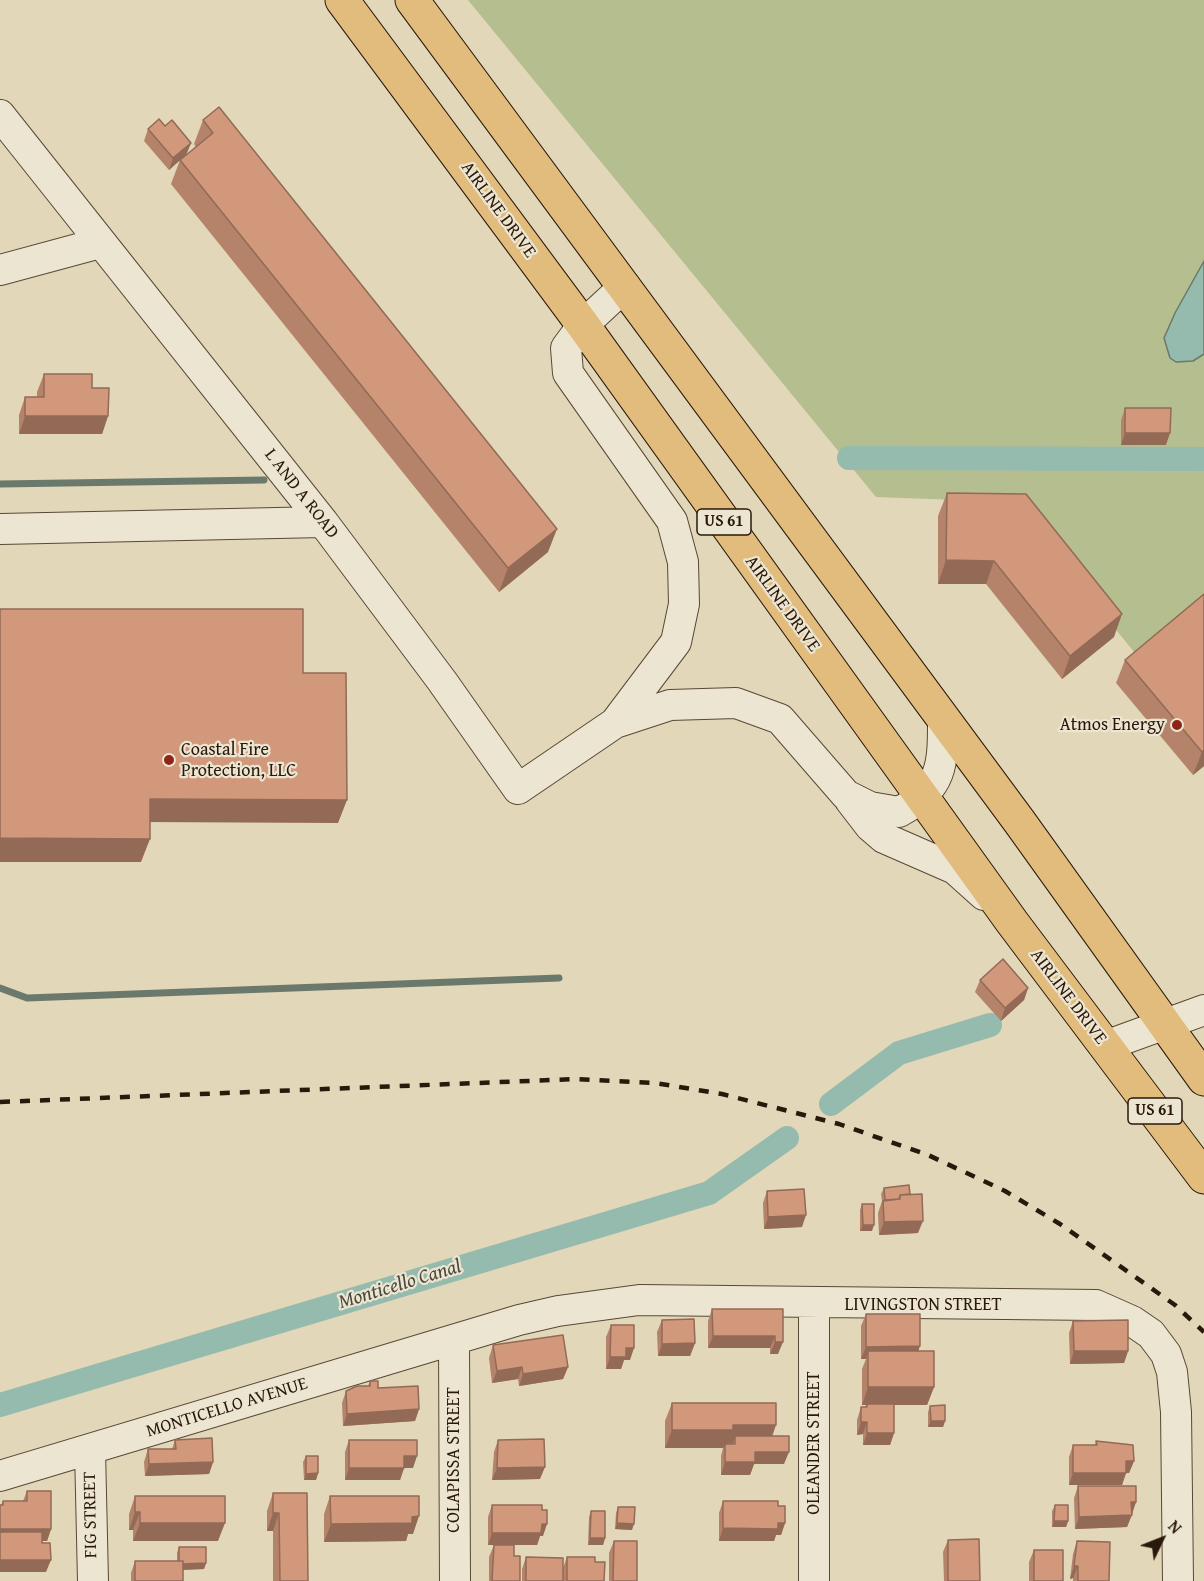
<!DOCTYPE html>
<style>
body{margin:0}
#map{position:relative;width:1204px;height:1581px;overflow:hidden;background:#e2d7b9;font-family:"Gentium Book Plus",serif}
canvas{display:block}
.north{position:absolute;left:1132px;top:1509px;width:60px;height:60px;-webkit-text-stroke:4px #ece5d2;paint-order:stroke;rotate:47deg;font-size:16px;font-weight:700;line-height:24px;text-align:center;color:#2a180a}
.north::after{content:'';display:block;margin:auto;width:21px;height:27px;background:#2a180a;clip-path:polygon(50% 0,100% 100%,50% 72%,0 100%)}
</style>
<div id="map">
<canvas width="1204" height="1581"></canvas>
<div class="north">N</div>
</div>
<script>
const context = document.querySelector('canvas').getContext('2d');
context.lineJoin = 'round';
function fill(path, color) {
  context.fillStyle = color;
  context.fill(path, 'evenodd');
}
function stroke(path, color, width, dash) {
  context.strokeStyle = color;
  context.lineWidth = width;
  context.lineCap = dash ? 'butt' : 'round';
  context.setLineDash(dash || []);
  context.stroke(path);
}
function drawText(font, color, halo, rows, align = 'center') {
  context.font = font + ' "Gentium Book Plus",serif';
  context.lineWidth = 4.5;
  context.setLineDash([]);
  context.textBaseline = 'middle';
  context.strokeStyle = halo;
  context.fillStyle = color;
  for (const [text, x, y, turn = 0] of rows) {
    context.save();
    context.translate(x, y);
    context.rotate((+turn || 0) * Math.PI / 180);
    context.textAlign = isNaN(turn) ? turn : align;
    if (halo) context.strokeText(text, 0, 0);
    context.fillText(text, 0, 0);
    context.restore();
  }
}
const green = new Path2D(`
 M468 0H1204V602L1139 658 1012 502 876 497Z`);
const water = new Path2D(`
 M1204 261V354L1193 361 1176 362 1170 358 1164 338 1175 313Z`);
const stream = new Path2D(`
 M0 484 264 480
 M0 988 27 998 559 978`);
const canal = new Path2D(`
 M849 458 1204 459
 M831 1104 899 1053 990 1025
 M0 1405 709 1193 787 1138`);
const minor = new Path2D(`
 M0 115 323 522 442 681 518 789 615 723 670 705 736 703 780 719 846 795 870 807 899 812C944 788 943 763 943 717
 M0 270 100 243
 M0 529 323 522
 M615 723 676 642 684 604 683 562 672 521 568 373 566 348 583 325 625 286
 M850 800 870 826 884 838 955 869 984 895
 M1105 1046 1204 1010
 M814 1304V1581
 M454 1340 455 1581
 M90 1450 93 1581
 M0 1476 519 1320 558 1311 639 1300 1096 1305 1132 1321 1151 1334 1166 1354 1172 1372 1176 1412 1178 1581`);
const highway = new Path2D(`
 M342 0 583 325 1012 922 1204 1177
 M412 0 1019 821 1204 1079`);
const rail = new Path2D(`
 M0 1102 577 1079 655 1083 722 1094 839 1124 928 1155 1005 1191 1060 1224 1175 1305 1204 1332`);
const wall = new Path2D(`
 M203 120 548 552 499 592 171 184 180 160 169 170 144 141 148 129 165 126 191 143 186 155 196 147 194 144Z
 M44 374 92 388 108 416 102 434H19V415L25 397H37V392Z
 M1125 408 1166 445H1121V420Z
 M947 493 1114 637 1062 679 986 584H938V516Z
 M1204 594V766L1193 775 1116 683 1125 660Z
 M980 980 1028 988 1024 1000 1001 1021 975 992Z
 M884 1188 910 1194 918 1233 879 1235 878 1213 882 1201 881 1194Z
 M767 1191 802 1227 764 1229 763 1203Z
 M862 1204 872 1231H860V1210Z
 M712 1309H783L778 1354H770V1348H708V1321Z
 M866 1314 919 1351 934 1387 927 1405H894V1433L890 1445H863V1434L857 1435V1420L861 1407H865L866 1405H862V1369L866 1359H861V1326Z
 M662 1320 695 1343 690 1356H658L657 1332Z
 M1073 1321 1128 1351 1124 1363 1070 1364 1069 1333Z
 M611 1325 630 1360H624L621 1369H606V1337Z
 M493 1345 568 1367 563 1379 519 1386 518 1379 492 1383 489 1358Z
 M370 1381 378 1388 419 1409 415 1421 343 1426 342 1403 346 1391 368 1386Z
 M672 1403 772 1436 784 1464H754L750 1475H721V1456L723 1448H665V1421Z
 M930 1406 945 1421 943 1427H928V1412Z
 M175 1440 213 1462 209 1474 145 1476 144 1462 148 1449H172Z
 M349 1440 413 1468H404L400 1480H345V1452Z
 M498 1440 540 1479 492 1480 494 1452Z
 M1096 1441 1134 1461 1129 1473H1126L1122 1485H1069V1457L1073 1445H1095Z
 M306 1456 318 1473 316 1480H304L303 1462Z
 M1078 1486 1136 1502 1127 1527 1075 1529 1074 1498Z
 M27 1491 51 1529 47 1541H42L46 1572H0V1505H1L3 1501H23Z
 M273 1493 308 1581H273V1531H267V1511Z
 M135 1496 218 1541H133V1530H129V1514Z
 M330 1496 413 1534H408L406 1541 324 1542V1514Z
 M723 1501 778 1506 785 1523 781 1535H776L774 1541H719V1513Z
 M492 1505 543 1536H540L537 1545H502L514 1556 520 1581H489V1557L494 1545H488V1517Z
 M1055 1505 1068 1521 1066 1527H1052V1511Z
 M618 1507 632 1530 615 1529 616 1513Z
 M591 1511 605 1538 603 1545H588L589 1517Z
 M948 1540 980 1581H944L943 1552Z
 M614 1541 637 1581H609V1553Z
 M1077 1541 1109 1581H1073V1578L1070 1579 1073 1554Z
 M179 1547 206 1563 204 1569 183 1570V1581H131V1573L135 1561H177V1553Z
 M1034 1550 1063 1581H1029V1562Z
 M526 1557 563 1568 567 1557 595 1562 604 1581H522V1569Z`);
const shadedWall = new Path2D(`
 M191 143 186 155 169 170 173 158Z
 M25 416H108L102 434H19Z
 M1125 433H1170L1166 445H1121Z
 M557 529 548 552 499 592 508 568Z
 M946 560 994 561 986 584H938Z
 M1122 614 1114 637 1062 679 1070 656Z
 M1204 750V766L1193 775 1202 752Z
 M150 799 347 800 338 823 142 822Z
 M0 838 150 839 141 862H0Z
 M1028 988 1024 1000 1001 1021 1005 1008Z
 M806 1215 802 1227 764 1229 768 1217Z
 M923 1221 918 1233 879 1235 884 1222Z
 M863 1225H874L872 1231H860Z
 M713 1336H775L770 1348H708Z
 M775 1342H783L778 1354H770Z
 M695 1343 690 1356H658L662 1344Z
 M920 1346 916 1358 868 1351 866 1359H861L866 1347Z
 M626 1348H634L630 1360H624L621 1369H606L610 1357Z
 M1074 1351H1128L1124 1363 1070 1364Z
 M522 1367 518 1379 492 1383 497 1371Z
 M568 1367 563 1379 519 1386 523 1374Z
 M868 1387H934L927 1405H862Z
 M419 1409 415 1421 343 1426 347 1414Z
 M931 1421H945L943 1427H928Z
 M861 1422H867L863 1434 857 1435Z
 M733 1425H776L770 1443 735 1436 733 1443H728L726 1448 725 1444 723 1448H665L672 1430Z
 M867 1433H894L890 1445H863Z
 M755 1452H789L784 1464H754L750 1475H721L725 1462Z
 M404 1456H417L413 1468H404L400 1480H345L349 1468Z
 M1126 1461H1134L1129 1473H1126L1122 1485H1069L1073 1473Z
 M213 1462 209 1474 145 1476 149 1464Z
 M545 1467 540 1479 492 1480 497 1468Z
 M318 1473 316 1480H304L306 1474Z
 M1131 1502H1136L1132 1514Z
 M135 1512H140L133 1530H129Z
 M273 1513H279L273 1531H267Z
 M1132 1515 1127 1527 1075 1529 1079 1517Z
 M419 1516 413 1534H408L406 1541 324 1542 331 1524Z
 M1054 1521H1068L1066 1527H1052Z
 M140 1523H225L218 1541H133Z
 M617 1523 634 1524 632 1530 615 1529Z
 M778 1523H785L781 1535H776L774 1541H719L723 1528Z
 M542 1524H547L543 1536H540L537 1545H488L492 1533Z
 M0 1529H51L47 1541H0Z
 M590 1538H605L603 1545H588Z
 M0 1560H51L46 1572H0Z
 M206 1563 204 1569 177 1570 179 1564Z
 M1074 1566H1078L1073 1578 1070 1579Z`);
const building = new Path2D(`
 M219 107 557 529 508 568 180 160 213 133 203 120Z
 M159 119 165 126 172 120 191 143 173 158 148 129Z
 M44 374H92V388H109L108 416H25V397H44Z
 M1125 408H1171L1170 433H1125Z
 M947 493 1026 494 1122 614 1070 656 994 561 946 560Z
 M1204 594V750L1202 752 1125 660Z
 M0 609H303V673H346L347 800 150 799V839L0 838Z
 M1003 959 1028 988 1005 1008 980 980Z
 M909 1185 910 1194 900 1195 899 1199 885 1200 884 1188Z
 M804 1189 806 1215 768 1217 767 1191Z
 M922 1194 923 1221 884 1222 883 1201 900 1199V1195Z
 M862 1204H874V1225H863Z
 M712 1309H783V1342H775V1336H713Z
 M866 1314H920V1346L866 1347Z
 M694 1319 695 1343 662 1344V1320Z
 M1128 1320V1351H1074L1073 1321Z
 M611 1325H634V1348H626V1357H610Z
 M563 1335 568 1367 523 1374 522 1367 497 1371 493 1345Z
 M868 1351H934V1387H868Z
 M370 1381H378V1388L418 1386 419 1409 347 1414 346 1391 357 1386H370Z
 M672 1403H776V1425H733V1430H672Z
 M867 1404H894V1433H867V1422H861V1407H867Z
 M945 1405V1421H931L930 1406Z
 M735 1436H789V1452H755V1462H725V1444H735Z
 M212 1438 213 1462 149 1464 148 1449H176L175 1440Z
 M544 1439 545 1467 497 1468 498 1440Z
 M349 1440H417V1456H404V1468H349Z
 M1096 1441 1133 1445 1134 1461H1126V1473H1073V1445H1097Z
 M306 1456H318V1473L306 1474Z
 M1078 1486H1136V1502H1131L1132 1515 1079 1517Z
 M27 1491H51V1529H0V1505H3V1501H27Z
 M273 1493H307L308 1581H280L279 1513H273Z
 M135 1496H225V1523H140V1512H135Z
 M330 1496H419V1516L412 1517V1523L331 1524Z
 M723 1501H778V1506H785V1523H778V1529L723 1528Z
 M492 1505H542V1510H547V1524H542L541 1533H492Z
 M1055 1505H1068V1521H1054Z
 M618 1507H635L634 1524 617 1523Z
 M591 1511H605V1538H590Z
 M0 1532H42V1543H50L51 1560H0Z
 M979 1539 980 1581H948V1540Z
 M614 1541H637V1581H613Z
 M1077 1541 1110 1542 1109 1581H1078V1566H1074Z
 M494 1545H514V1556H520V1581H492Z
 M179 1547H206V1563L183 1564V1561H179Z
 M1034 1550H1063V1581H1034Z
 M526 1557 563 1558V1581H526Z
 M567 1557H595V1562H605L604 1581H567Z
 M135 1561H183V1581H135Z`);
const markers = [
 [1177,725,6,"#8f2418"],
 [169,760,6,"#8f2418"]
];
const shields = [
 [724,522,54],
 [1155,1111,54]
];
const shieldNames = [
 ["US 61",724,522],
 ["US 61",1155,1111]
];
const streetNames = [
 ["AIRLINE DRIVE",498,210,54],
 ["L AND A ROAD",301,494,52],
 ["AIRLINE DRIVE",782,604,54],
 ["AIRLINE DRIVE",1068,997,53],
 ["LIVINGSTON STREET",923,1305],
 ["MONTICELLO AVENUE",227,1408,-17],
 ["OLEANDER STREET",814,1443,-90],
 ["COLAPISSA STREET",454,1460,-90],
 ["FIG STREET",91,1515,-91]
];
const poiNames = [
 ["Atmos Energy",1165,725],
 ["Coastal Fire",181,750,"left"],
 ["Protection, LLC",181,771,"left"]
];
const waterNames = [
 ["Monticello Canal",400,1285,-17]
];
fill(green, '#b4be8f');
fill(water, '#95baae');
stroke(water, '#6a796c', 1.5);
stroke(stream, '#6a796c', 7);
stroke(canal, '#95baae', 24);
stroke(minor, '#584836', 32);
stroke(highway, '#2a180a', 35);
stroke(minor, '#ece5d2', 30);
stroke(highway, '#e1bc7c', 33);
stroke(rail, '#2a180a', 4.5, [10, 10]);
fill(wall, '#b4836a');
fill(shadedWall, '#926a56');
fill(building, '#d1987b');
stroke(building, '#926a56', 1.5);
for (const [x, y, r, color] of markers) {
  const dot = new Path2D();
  dot.arc(x, y, r, 0, 2 * Math.PI);
  context.fillStyle = color;
  context.fill(dot);
  stroke(dot, '#ece5d2', 2);
}
for (const [x, y, w] of shields) {
  const box = new Path2D();
  box.roundRect(x - w / 2, y - 13, w, 26, 4.5);
  context.fillStyle = '#ece5d2';
  context.fill(box);
  stroke(box, '#2a180a', 1.5);
}
drawText('bold 16px', '#2a180a', null, shieldNames);
drawText('18px', '#2a180a', '#ece5d2', streetNames);
drawText('18px', '#2a180a', '#ece5d2', poiNames, 'right');
drawText('italic 20px', '#4a493b', '#ece5d2', waterNames);
</script>
